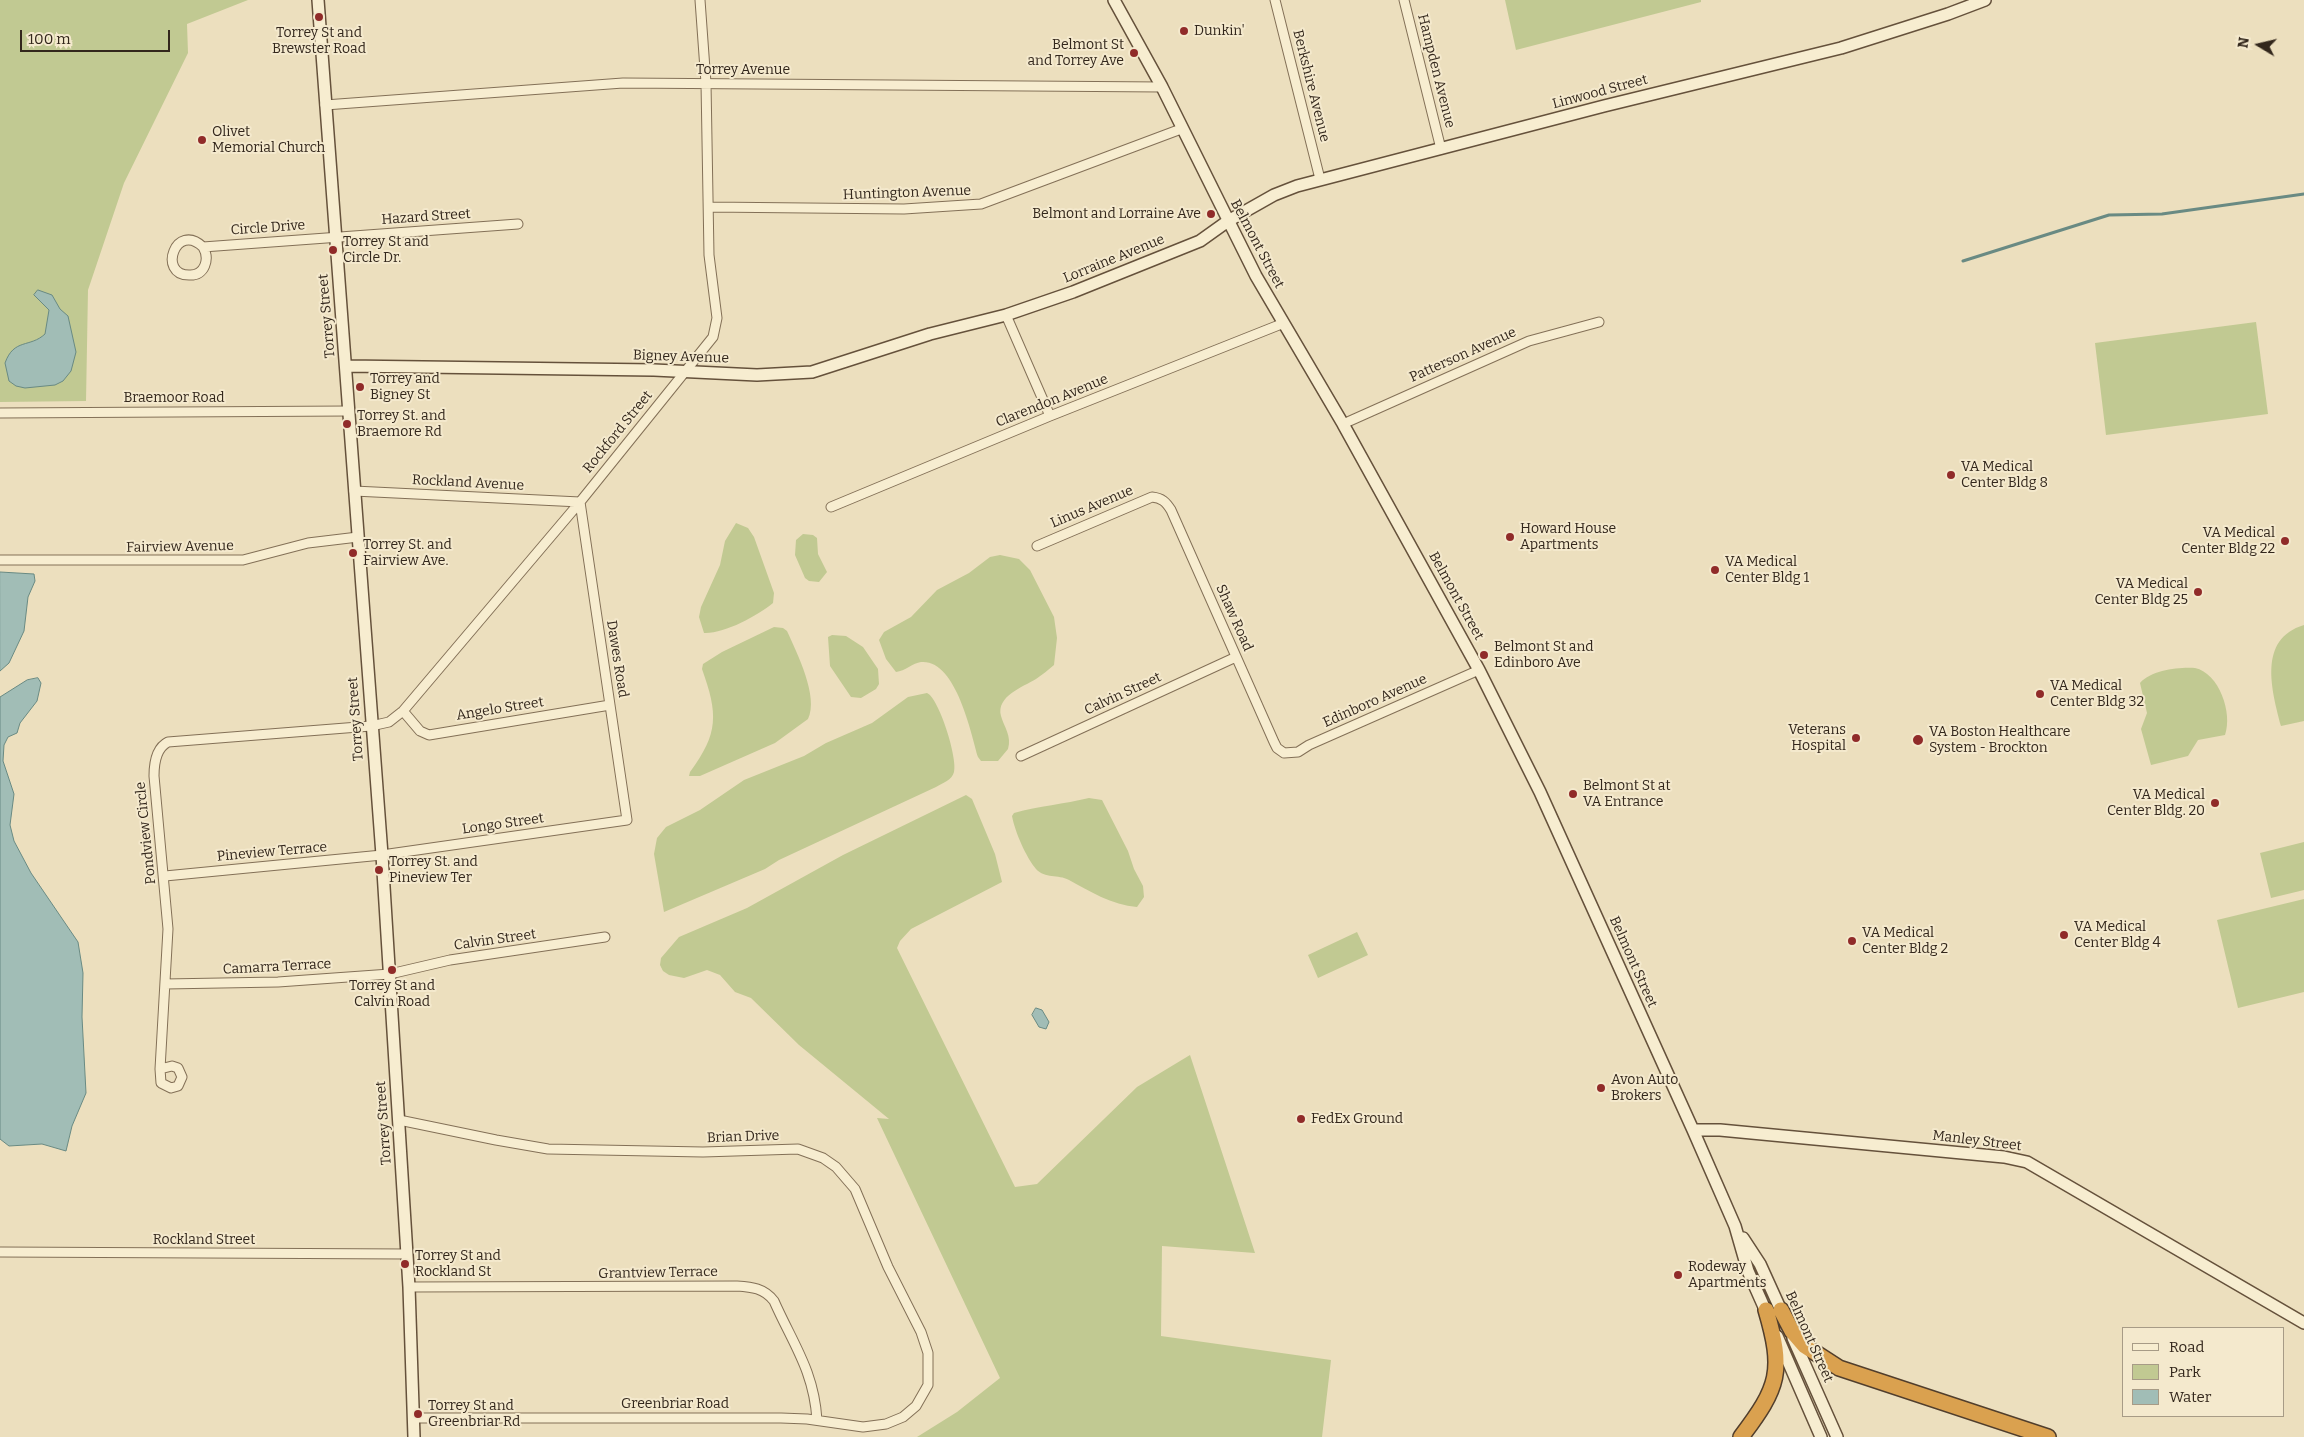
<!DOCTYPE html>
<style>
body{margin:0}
#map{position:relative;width:2304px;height:1437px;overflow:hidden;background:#ecdfbe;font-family:Bitter,serif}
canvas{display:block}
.legend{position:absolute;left:2122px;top:1327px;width:162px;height:90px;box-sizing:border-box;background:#f4e9cd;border:1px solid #a79b86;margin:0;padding:6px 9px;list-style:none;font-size:15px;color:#33271c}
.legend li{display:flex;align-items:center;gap:10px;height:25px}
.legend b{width:25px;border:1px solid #a79b86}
.north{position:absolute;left:2234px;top:20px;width:50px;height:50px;-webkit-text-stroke:4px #f4e9cd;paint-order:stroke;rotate:279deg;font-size:14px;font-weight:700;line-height:20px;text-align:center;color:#33271c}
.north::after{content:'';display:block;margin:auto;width:18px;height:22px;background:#33271c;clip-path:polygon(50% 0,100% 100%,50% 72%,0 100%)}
.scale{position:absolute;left:20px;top:30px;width:150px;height:22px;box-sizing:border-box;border:2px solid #33271c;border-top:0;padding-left:6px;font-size:15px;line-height:18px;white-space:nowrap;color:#33271c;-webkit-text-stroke:4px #f4e9cd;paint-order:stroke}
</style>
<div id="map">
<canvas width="2304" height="1437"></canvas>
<ul class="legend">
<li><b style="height:6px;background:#f7edd0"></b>Road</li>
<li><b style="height:14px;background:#c1c992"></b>Park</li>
<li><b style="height:14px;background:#a1bdb6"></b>Water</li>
</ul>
<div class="north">N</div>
<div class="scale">100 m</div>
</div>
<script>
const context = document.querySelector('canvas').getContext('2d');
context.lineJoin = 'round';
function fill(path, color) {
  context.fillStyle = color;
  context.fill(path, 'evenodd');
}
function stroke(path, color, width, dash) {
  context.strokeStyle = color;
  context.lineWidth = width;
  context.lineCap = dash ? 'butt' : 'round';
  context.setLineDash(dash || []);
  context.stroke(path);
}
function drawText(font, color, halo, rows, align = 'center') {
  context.font = font + ' Bitter,serif';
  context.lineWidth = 4;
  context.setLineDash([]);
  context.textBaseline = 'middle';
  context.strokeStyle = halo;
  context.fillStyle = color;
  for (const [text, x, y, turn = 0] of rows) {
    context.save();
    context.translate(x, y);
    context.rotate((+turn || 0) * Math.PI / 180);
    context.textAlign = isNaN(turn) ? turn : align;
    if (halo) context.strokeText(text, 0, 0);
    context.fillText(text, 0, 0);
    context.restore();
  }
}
const green = new Path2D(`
 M0 0H248L187 24 188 53 124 183 88 290 86 401 0 402Z
 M1505 0H1701V2L1516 50Z
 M2256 322 2268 414 2106 435 2095 343Z
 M736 523 748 528 754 537 774 593 773 603C757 616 724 634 704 633L699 617 701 607 720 565 725 541Z
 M803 534 813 535 817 538 818 554 827 572 819 582 809 581 805 578 795 555 796 540Z
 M1000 555 1019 559 1030 570 1054 617 1057 638 1054 665C1048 670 1042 675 1036 679 1023 687 996 696 1001 716 1004 727 1012 736 1008 749L998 761H981L978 757C971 733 956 659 921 662 913 663 905 671 896 672L886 659 879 640 884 632 911 617 937 590 969 573 990 557Z
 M2304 625V721L2281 726C2272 691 2257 639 2304 625Z
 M774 627 783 628 787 631C797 653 819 697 808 719L775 743 700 776H689L690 772C719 733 718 714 702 669L703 664 722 652Z
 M832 635 846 636 863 647 878 669 879 684 876 689 861 698 851 697 830 666 828 637Z
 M2195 668C2219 673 2233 713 2225 735L2198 740 2188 756 2151 765 2141 729 2147 713 2140 683C2152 670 2178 667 2195 668Z
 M927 693C939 698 958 759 954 772 952 780 943 783 936 787L779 860 765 869 664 912 654 854 657 838 666 827 700 810 744 780 804 756 826 743 872 723 908 697Z
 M966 795 972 799 995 854 1002 882 911 929 900 941 897 948 1015 1187 1037 1184 1137 1087 1190 1055 1255 1253 1162 1246 1161 1336 1331 1360 1322 1437H917L957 1412 1000 1378 877 1118 889 1119 799 1045 751 998 735 992 720 975 707 970 684 978 669 975 663 971 660 965 661 958 679 937 747 908 843 855Z
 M1089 798 1102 800 1128 851 1134 869 1143 886 1144 897 1137 907C1112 905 1089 891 1069 880 1058 874 1045 879 1036 869 1026 857 1015 832 1012 816L1014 813C1039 806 1064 804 1089 798Z
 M2304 842V890L2271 898 2260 853Z
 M2304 899V992L2238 1008 2217 920Z
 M1357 932 1368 955 1318 978 1308 955Z`);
const water = new Path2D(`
 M38 290 52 295 60 309 68 316 76 352 71 371 63 381 55 385 25 388 16 386 9 381 5 363C14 338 30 348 45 334L49 310 34 295Z
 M0 572 34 574 35 581 28 597 24 631 9 663 0 671Z
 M38 678 41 683 37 701 20 723 17 733 8 737 4 745 3 761 14 794 10 825 14 841 31 873 78 942 83 973 82 1017 86 1093 72 1126 66 1151 42 1144 9 1146 0 1139V697L27 680Z
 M1036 1008 1042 1010 1049 1022 1046 1029 1039 1027 1032 1015Z`);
const stream = new Path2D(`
 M1963 261 2109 215 2162 214 2304 194`);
const street = new Path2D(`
 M1275 0 1320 179
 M1404 0 1441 149
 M325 105 623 83 1162 87
 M709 207 904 209 981 204 1181 129
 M203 247C210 259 205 276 189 275 157 275 176 221 203 247L518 224
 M1006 315 1050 416
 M0 413 349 411
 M1343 424 1529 341 1599 322
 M831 507 1050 416 1284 323
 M1037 546 1152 497C1162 498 1166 502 1171 510L1274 742 1277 748 1284 753 1298 752 1309 745 1479 670
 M0 560H243L308 543 358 537
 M403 711 420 731 429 735 610 705
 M1021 756 1236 657
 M165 876 382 855 627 820 580 502 354 491
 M165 984 278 982 390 974 450 960 605 937
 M172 1066 178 1068 182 1077 178 1086 171 1088 161 1083 160 1069Z
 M160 1069 168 929 154 776C154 764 156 748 168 742L371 726 389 722 403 711 580 502 713 337 717 318 709 255 706 83 700 0
 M399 1120 496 1140 548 1149 703 1152 798 1149 823 1158 836 1167 855 1189 888 1267 921 1332 928 1353V1385L916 1406 903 1417 886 1424 863 1427 807 1419 781 1418H413
 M0 1252 407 1254
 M409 1287 737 1286C752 1287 764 1288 774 1301 793 1344 814 1371 817 1420`);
const secondary = new Path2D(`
 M318 0 382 855 409 1287 414 1437
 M1114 0 1162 87 1256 276 1343 424 1479 670 1540 792 1693 1130 1735 1226 1748 1271 1768 1316
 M346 366 654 370 757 375 812 372 930 334 1006 315 1073 292 1200 241 1228 221 1274 195 1297 186 1604 106 1841 48 1948 14 1985 0
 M1693 1130H1720L2004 1157 2027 1162 2304 1323
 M1743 1238 1760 1264 1784 1317
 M1777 1336 1821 1437
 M1793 1338 1837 1437`);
const highway = new Path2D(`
 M1781 1310 1792 1331 1805 1346 1839 1368 2048 1437
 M1741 1437C1779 1387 1784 1371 1766 1310`);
const markers = [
 [319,17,5,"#902b29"],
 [1184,31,5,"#902b29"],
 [1134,53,5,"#902b29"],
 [202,140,5,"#902b29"],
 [1211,214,5,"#902b29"],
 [333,250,5,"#902b29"],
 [360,387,5,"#902b29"],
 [347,424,5,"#902b29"],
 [1951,475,5,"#902b29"],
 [1510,537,5,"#902b29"],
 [2285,541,5,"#902b29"],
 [353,553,5,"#902b29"],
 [1715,570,5,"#902b29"],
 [2198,592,5,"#902b29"],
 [1484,655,5,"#902b29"],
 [2040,694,5,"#902b29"],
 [1856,738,5,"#902b29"],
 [1918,740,6,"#902b29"],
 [1573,794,5,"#902b29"],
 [2215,803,5,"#902b29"],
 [379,870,5,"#902b29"],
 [2064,935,5,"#902b29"],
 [1852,941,5,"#902b29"],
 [392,970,5,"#902b29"],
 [1601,1088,5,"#902b29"],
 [1301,1119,5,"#902b29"],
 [405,1264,5,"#902b29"],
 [1678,1275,5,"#902b29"],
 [418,1414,5,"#902b29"]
];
const poiNames = [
 ["Dunkin'",1194,31],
 ["Torrey St and",319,33,"center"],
 ["Brewster Road",319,49,"center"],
 ["Belmont St",1124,45,"right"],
 ["and Torrey Ave",1124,61,"right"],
 ["Olivet",212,132],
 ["Memorial Church",212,148],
 ["Belmont and Lorraine Ave",1201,214,"right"],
 ["Torrey St and",343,242],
 ["Circle Dr.",343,258],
 ["Torrey and",370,379],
 ["Bigney St",370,395],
 ["Torrey St. and",357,416],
 ["Braemore Rd",357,432],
 ["VA Medical",1961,467],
 ["Center Bldg 8",1961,483],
 ["Howard House",1520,529],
 ["Apartments",1520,545],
 ["VA Medical",2275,533,"right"],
 ["Center Bldg 22",2275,549,"right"],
 ["Torrey St. and",363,545],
 ["Fairview Ave.",363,561],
 ["VA Medical",1725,562],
 ["Center Bldg 1",1725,578],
 ["VA Medical",2188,584,"right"],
 ["Center Bldg 25",2188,600,"right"],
 ["Belmont St and",1494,647],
 ["Edinboro Ave",1494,663],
 ["VA Medical",2050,686],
 ["Center Bldg 32",2050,702],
 ["Veterans",1846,730,"right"],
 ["Hospital",1846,746,"right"],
 ["VA Boston Healthcare",1929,732],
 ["System - Brockton",1929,748],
 ["Belmont St at",1583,786],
 ["VA Entrance",1583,802],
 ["VA Medical",2205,795,"right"],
 ["Center Bldg. 20",2205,811,"right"],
 ["Torrey St. and",389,862],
 ["Pineview Ter",389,878],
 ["VA Medical",2074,927],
 ["Center Bldg 4",2074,943],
 ["VA Medical",1862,933],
 ["Center Bldg 2",1862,949],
 ["Torrey St and",392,986,"center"],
 ["Calvin Road",392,1002,"center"],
 ["Avon Auto",1611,1080],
 ["Brokers",1611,1096],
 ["FedEx Ground",1311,1119],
 ["Torrey St and",415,1256],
 ["Rockland St",415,1272],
 ["Rodeway",1688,1267],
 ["Apartments",1688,1283],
 ["Torrey St and",428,1406],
 ["Greenbriar Rd",428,1422]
];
const streetNames = [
 ["Torrey Avenue",743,70],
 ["Hampden Avenue",1436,71,76],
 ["Berkshire Avenue",1311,86,76],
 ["Linwood Street",1600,92,-15],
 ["Huntington Avenue",907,193,-2],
 ["Hazard Street",426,217,-4],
 ["Circle Drive",268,228,-4],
 ["Belmont Street",1257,244,62],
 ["Lorraine Avenue",1114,259,-22],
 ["Torrey Street",327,316,-95],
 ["Patterson Avenue",1463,355,-24],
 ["Bigney Avenue",681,357,2],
 ["Braemoor Road",174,398],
 ["Clarendon Avenue",1052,401,-22],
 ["Rockford Street",618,432,-51],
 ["Rockland Avenue",468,483,3],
 ["Linus Avenue",1092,507,-23],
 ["Fairview Avenue",180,547,-1],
 ["Belmont Street",1456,596,61],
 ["Shaw Road",1234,618,66],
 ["Dawes Road",617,659,81],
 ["Calvin Street",1123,694,-25],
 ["Edinboro Avenue",1375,701,-24],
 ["Angelo Street",500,709,-9],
 ["Torrey Street",356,719,-94],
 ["Longo Street",503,824,-8],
 ["Pondview Circle",146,833,-96],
 ["Pineview Terrace",272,852,-5],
 ["Calvin Street",495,940,-8],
 ["Belmont Street",1633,962,66],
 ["Camarra Terrace",277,967,-3],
 ["Torrey Street",384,1123,-94],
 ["Brian Drive",743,1137,-2],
 ["Manley Street",1977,1141,7],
 ["Rockland Street",204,1240],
 ["Grantview Terrace",658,1273,-1],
 ["Belmont Street",1809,1337,66],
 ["Greenbriar Road",675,1404]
];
fill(green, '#c1c992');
fill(water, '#a1bdb6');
stroke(water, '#698a83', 1);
stroke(stream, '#698a83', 3);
stroke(street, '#837057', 11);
stroke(secondary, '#65513b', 14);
stroke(highway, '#513e2c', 18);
stroke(street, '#f7edd0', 9);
stroke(secondary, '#f7edd0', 11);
stroke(highway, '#daa14f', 15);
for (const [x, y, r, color] of markers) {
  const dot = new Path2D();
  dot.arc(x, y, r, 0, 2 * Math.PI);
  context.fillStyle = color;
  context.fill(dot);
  stroke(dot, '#f4e9cd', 2);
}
drawText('14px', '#33271c', '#f4e9cd', poiNames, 'left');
drawText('14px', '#33271c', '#f4e9cd', streetNames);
</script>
